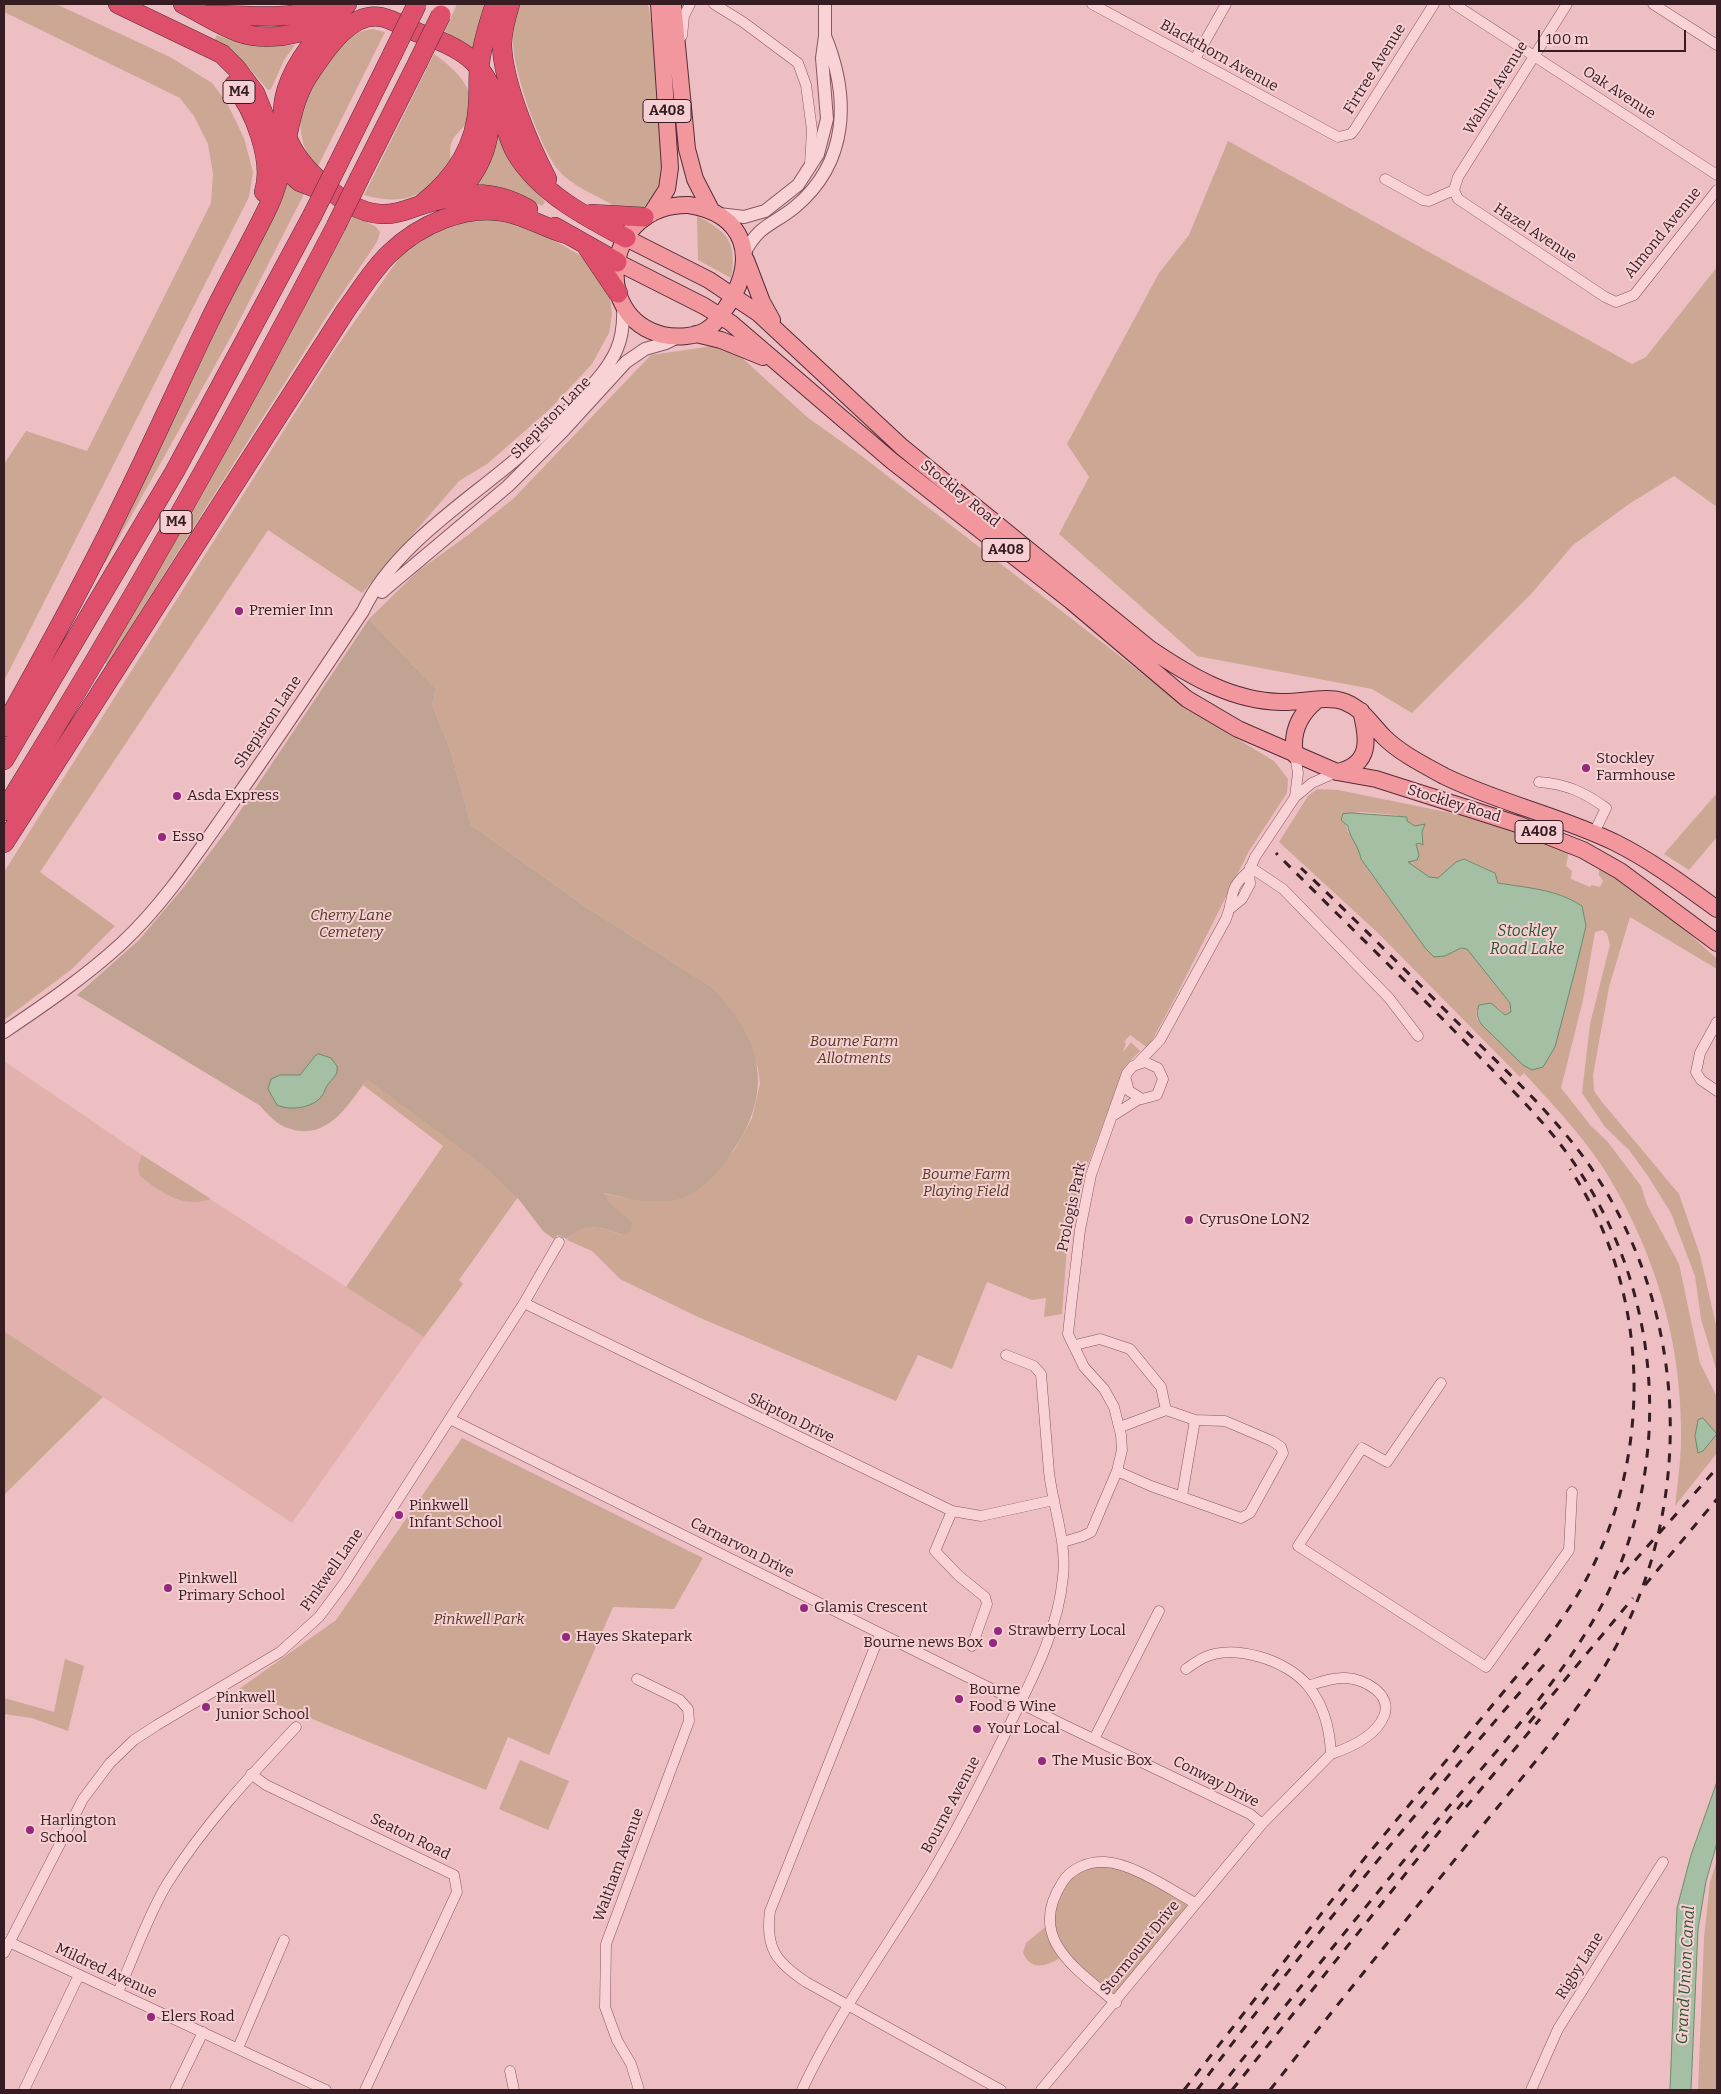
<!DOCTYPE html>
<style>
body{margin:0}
#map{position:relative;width:1721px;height:2094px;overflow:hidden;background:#edbfc2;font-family:Bitter,serif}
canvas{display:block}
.frame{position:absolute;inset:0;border:5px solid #361c23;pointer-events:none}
.scale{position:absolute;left:1538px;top:30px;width:148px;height:22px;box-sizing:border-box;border:2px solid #361c23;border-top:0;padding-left:6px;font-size:15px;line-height:18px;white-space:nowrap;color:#361c23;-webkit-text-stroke:4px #f5cfd1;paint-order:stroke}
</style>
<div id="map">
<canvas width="1721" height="2094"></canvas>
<div class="frame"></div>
<div class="scale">100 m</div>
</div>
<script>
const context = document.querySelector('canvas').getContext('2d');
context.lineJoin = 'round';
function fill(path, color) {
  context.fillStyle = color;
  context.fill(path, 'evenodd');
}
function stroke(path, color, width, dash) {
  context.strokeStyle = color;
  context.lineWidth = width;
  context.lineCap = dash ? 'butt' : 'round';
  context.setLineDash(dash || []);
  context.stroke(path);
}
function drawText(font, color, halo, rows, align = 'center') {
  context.font = font + ' Bitter,serif';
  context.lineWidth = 4;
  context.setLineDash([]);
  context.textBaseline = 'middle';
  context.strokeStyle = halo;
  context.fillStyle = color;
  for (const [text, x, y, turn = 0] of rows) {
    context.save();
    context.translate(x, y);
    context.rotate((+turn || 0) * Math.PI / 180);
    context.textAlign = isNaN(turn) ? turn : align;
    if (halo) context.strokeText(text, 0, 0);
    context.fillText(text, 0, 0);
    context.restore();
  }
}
const farmland = new Path2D(`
 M4 1061 142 1155 424 1337 292 1523 4 1331Z`);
const green = new Path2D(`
 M4 4H56L170 57 212 83 227 103 244 138 253 172 249 197 4 681V464L26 431 87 451 211 203 213 174 208 144 194 116 180 98 4 12Z
 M457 4H484L472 50 445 31Z
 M520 4H648L656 52 663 181C648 212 641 211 609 210L611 204C595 195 571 185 559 171 540 147 513 72 513 41 513 28 516 16 520 4Z
 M372 29 385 32 316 170C301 147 295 121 306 94 310 83 321 72 328 63 341 46 349 32 372 29Z
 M217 35C244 46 267 47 295 45L284 60 271 89 268 90 250 69 214 41Z
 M434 54C455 69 483 93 466 123 462 130 456 133 452 141 449 148 451 153 450 160 448 167 442 173 437 179 416 202 392 203 364 195Z
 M498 133 502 136 516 167 545 202 542 206 520 195 470 189 493 148Z
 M1228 141 1632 364 1646 357 1717 267V507L1674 476 1629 504 1573 545 1531 594 1412 713 1372 689 1197 656 1059 534 1089 477 1067 444 1159 273 1189 235Z
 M285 179 304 194 233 333 105 563 98 558Z
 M353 216 375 226 380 232 377 242 327 316 107 664 104 662 202 495Z
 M474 216H490L534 229 585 258 609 290 612 314 609 333 592 364 550 409 487 464 459 481 362 593 268 530 40 872 115 926 72 969 4 1020V872L336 348 406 248 417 240Z
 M697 216C729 232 737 243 731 278L698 260Z
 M712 346 740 356 807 417 863 457 1188 709 1274 761 1288 779 1287 793 1249 851 1175 998 1148 1048 1130 1035 1124 1042 1126 1043 1123 1052 1131 1042 1140 1051 1125 1066 1085 1172 1067 1248 1062 1314 1044 1317 1046 1298 1032 1300 987 1282 952 1369 918 1355 896 1401 698 1317 620 1279 592 1251 567 1240C582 1219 602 1228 623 1235L631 1222 608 1201 603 1193 624 1198 687 1195 704 1184 735 1149 752 1118 760 1084 758 1068 752 1051 710 986 583 905 471 825 451 752 432 704 436 689 369 619 418 571 468 535 514 498 651 355Z
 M1317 789 1338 790 1466 816 1569 851 1566 866 1572 871 1571 879 1590 887 1592 885 1600 887 1603 881 1599 875V868C1643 891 1681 926 1717 959V969L1630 917 1609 987 1593 1075 1594 1091 1602 1102 1679 1194 1700 1255 1716 1325 1717 1372 1701 1319 1695 1276 1671 1213 1648 1176 1629 1150 1605 1127 1582 1093 1590 1024 1610 945 1607 934 1603 930 1595 932 1583 1000 1561 1088 1591 1126 1607 1141 1641 1186 1647 1205 1679 1264 1700 1363 1717 1397V1453L1675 1506C1678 1480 1682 1453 1681 1427 1680 1338 1655 1255 1610 1179 1587 1140 1554 1106 1524 1073L1520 1077 1377 932 1279 842 1308 796ZM1362 812 1396 815 1415 826 1420 825 1424 828 1422 832 1423 844 1419 842 1416 844 1419 855 1408 862 1429 877 1438 878 1465 859 1490 870 1498 883C1528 889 1556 889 1582 906L1579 950 1571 985 1523 1065 1477 1019 1476 1011 1497 1007 1505 1015 1511 1012 1510 1003 1467 949H1426L1361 859 1360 848 1348 832 1343 814Z
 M1717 793V837L1689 870 1664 854Z
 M361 1073 487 1144 518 1197 459 1280 463 1284 424 1337 346 1287 443 1146 363 1085C340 1117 327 1137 284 1127Z
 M142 1155 211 1199C183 1209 160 1192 139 1175L138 1165Z
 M4 1331 103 1397 4 1495Z
 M462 1438 703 1558 674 1609 613 1607 549 1755 508 1737 486 1790 239 1689 336 1620Z
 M65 1659 84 1666 68 1731 32 1718 4 1714V1698L54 1712Z
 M520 1760 569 1781 548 1830 499 1809Z
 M1717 1861V2090H1698L1704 1938 1710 1882Z
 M1104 1862 1129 1868 1195 1903 1116 2003 1064 1956C1049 1964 1033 1974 1023 1953L1026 1943 1049 1924 1066 1876Z`);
const cemetery = new Path2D(`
 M369 619 436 689 432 704 451 752 471 825 583 905 710 986C765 1042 775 1094 728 1158 717 1174 698 1194 679 1199 654 1205 628 1199 604 1193L608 1201 632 1222 631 1231 623 1235C601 1227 585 1221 567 1239L558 1235 554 1239 543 1231 517 1197 482 1164 367 1079C345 1105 328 1144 285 1127 276 1124 266 1112 259 1105L77 995 139 940 183 888 230 826Z`);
const water = new Path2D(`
 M1352 813 1407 817V821L1415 826 1425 824 1422 832 1423 845 1419 843 1416 844 1419 855 1417 860 1408 862 1429 877 1438 878 1456 862 1464 859 1495 873 1498 883C1528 888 1556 889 1582 906L1586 926 1576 967 1555 1047 1543 1067 1532 1070 1523 1065 1482 1025C1477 1018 1476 1013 1479 1005L1491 1003 1505 1015 1511 1012 1510 1003 1467 949 1461 948 1445 956 1434 957 1426 949 1361 859C1359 846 1349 837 1348 826L1341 820 1343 814Z
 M319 1054 331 1058 337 1066C338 1075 334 1077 329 1083 325 1087 325 1093 321 1097 312 1108 290 1111 277 1105L268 1089 271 1079 280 1075H300L315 1056Z
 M1703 1418 1717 1434 1703 1451 1698 1453 1695 1436 1698 1420Z
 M1717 1782V1843L1706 1881 1698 1929 1691 2090H1670L1677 1908 1691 1855Z`);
const minor = new Path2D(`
 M714 4 743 22 798 63 806 85 812 130 810 165
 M1092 4 1338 137 1351 134 1355 129 1434 4
 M1454 4 1717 175
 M1567 4 1458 177 1454 190 1458 199 1605 297 1616 302 1634 295 1717 190
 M1653 4 1717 45
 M682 36 684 16 690 4
 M1195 59 1226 4
 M1385 179 1423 200 1429 201 1454 190
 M1539 782C1566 784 1584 792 1606 808L1594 833
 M1295 797 1298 773 1295 755
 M1250 867 1283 889 1389 998 1418 1036
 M1231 908 1242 899 1250 884 1249 871 1255 857 1295 797 1312 783 1337 772
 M1717 1022 1700 1053 1696 1072 1701 1080 1717 1091
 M1138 1063 1160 1040 1226 919C1236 895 1226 891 1249 871
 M1114 1115 1139 1099
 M524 1303 952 1511 981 1516 1054 1500
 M1075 1345 1100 1339 1130 1349 1161 1387 1166 1410
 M1441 1383 1387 1462 1362 1448 1298 1546 1486 1667 1569 1550 1572 1492
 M450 1419 1062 1724 1250 1814 1262 1824
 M1117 1471 1151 1486 1241 1518 1250 1513 1283 1453 1281 1447 1272 1441 1225 1421 1195 1420 1166 1410 1120 1427
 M1182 1496 1195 1420
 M952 1511 935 1551 959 1576 985 1597 987 1604 972 1646
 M1063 1542 1083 1536 1091 1532 1117 1471 1122 1450 1121 1435 1114 1407 1104 1389 1084 1367 1068 1334 1071 1306 1080 1230 1091 1175 1127 1073 1133 1066 1145 1062 1158 1068 1163 1079 1157 1095 1142 1099 1129 1091 1126 1080
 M880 1634 770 1911C765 1948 776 1962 806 1982L1001 2090
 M637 1679 680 1700 688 1709 689 1721 606 1944 605 2007 617 2040 631 2064 639 2090
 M1308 1686C1321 1682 1333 1677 1346 1678 1364 1679 1393 1694 1384 1716 1376 1736 1349 1748 1331 1754
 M1094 1739 1159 1611
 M251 1774 266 1785 454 1875 457 1892 365 2090
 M9 1942 326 2090
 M4 1953 83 1799 110 1763 134 1740 157 1725 280 1652 319 1617 345 1582 524 1303 559 1242
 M118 1992C134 1957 147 1917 167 1884 203 1826 250 1776 296 1727
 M1116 2003C1077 1969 1026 1939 1062 1883 1070 1869 1088 1861 1105 1862 1132 1863 1171 1890 1195 1903
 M238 2048 284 1940
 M510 2071 514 2090
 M24 2090 79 1975
 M175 2090 203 2032
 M802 2090C837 2014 888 1946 931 1874 960 1825 985 1775 1010 1724 1033 1677 1058 1630 1063 1577 1067 1541 1053 1508 1049 1472 1046 1439 1044 1407 1041 1374L1034 1366 1006 1355
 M1041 2090 1262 1824 1331 1754C1330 1731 1324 1705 1308 1686 1287 1660 1234 1643 1203 1658 1197 1661 1192 1665 1186 1669
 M1531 2090 1558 2029 1663 1862`);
const tertiary = new Path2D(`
 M719 214 744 217 765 211 798 185 818 154 827 119 822 58 825 36V4
 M745 252C760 224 773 225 795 207 849 162 850 97 825 36
 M382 592 508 486 563 431 626 362 645 349 666 343 678 337
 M4 1032C44 1005 85 977 121 944 163 905 196 855 229 808 275 743 319 677 363 611 393 548 463 504 515 460 534 443 552 425 570 408 584 394 600 379 610 362 622 344 624 325 623 304`);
const primary = new Path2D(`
 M673 4 687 149 695 179 711 210
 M689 205C745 214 758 258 729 303 723 312 717 323 708 329 697 337 676 338 663 335 589 317 605 203 689 205Z
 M651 214 667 189 670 168 659 4
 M626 238 709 280 758 313 902 447 1150 649C1190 676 1232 701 1281 702 1301 703 1326 695 1345 702 1363 709 1371 724 1384 737 1400 753 1424 765 1444 776 1499 803 1561 816 1616 843 1652 861 1685 886 1717 909
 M746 260 762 302 772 320
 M617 262 704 306 731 323 892 461 1071 601 1187 699 1238 729 1337 772 1376 779 1517 824 1583 850 1620 871 1717 943
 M696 334 721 340 763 357
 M1295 755C1291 733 1299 715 1316 701
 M1337 772C1372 765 1368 738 1361 711`);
const motorway = new Path2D(`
 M118 4 222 54 236 68 255 93 282 160 290 173 300 182 326 192
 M183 4C201 13 219 25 238 32 269 43 298 33 328 25
 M347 4C294 59 247 119 322 183 339 198 358 213 381 214 394 215 406 210 418 206 460 193 489 187 528 209
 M510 4C506 17 502 31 502 45 503 83 529 145 547 179
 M208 15C255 14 288 23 334 4
 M234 85C254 109 274 161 264 192
 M337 166 392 55
 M360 177 417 64
 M451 199C480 173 500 132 482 95
 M422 204C454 179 476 146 478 105 479 93 478 82 479 70 481 48 488 25 495 4
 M591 214 644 217
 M555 227 617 262
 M587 247 618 293
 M4 727C45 654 86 580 122 505 152 445 179 384 208 324 227 284 250 245 269 205 288 164 284 114 308 76 324 53 349 11 381 17 396 20 409 30 424 35 468 50 484 64 500 109 505 123 508 139 516 153 540 193 586 217 626 238
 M4 760 175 471 312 216
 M4 811C122 620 232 426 336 226
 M4 843 346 310C360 291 373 269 390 253 419 225 465 204 505 212 526 216 545 228 566 234`);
const rail = new Path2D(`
 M1623 1574 1717 1468
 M1645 1585 1717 1499
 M1529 1723 1633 1598
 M1466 1807 1540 1719
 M1184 2090 1364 1859 1541 1647C1561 1621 1580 1594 1594 1564 1654 1439 1647 1285 1570 1169
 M1197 2090C1309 1941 1427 1798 1550 1658
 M1218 2090C1287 2003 1358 1916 1429 1830 1487 1761 1552 1693 1597 1614 1675 1473 1665 1298 1576 1166 1548 1124 1510 1088 1475 1052 1410 985 1342 919 1276 853
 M1232 2090 1468 1796
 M1270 2090C1333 2010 1397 1931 1461 1852 1509 1792 1562 1734 1603 1669 1699 1513 1691 1310 1587 1162 1552 1113 1507 1072 1465 1030 1411 976 1357 921 1301 868`);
const motorwayBridge = new Path2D(`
 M392 55 417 4
 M417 64 441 15
 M312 216 337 166
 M336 226 360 177`);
const markers = [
 [239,611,5,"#95287c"],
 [1586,768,5,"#95287c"],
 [177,796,5,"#95287c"],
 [162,837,5,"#95287c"],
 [1189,1220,5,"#95287c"],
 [399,1515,5,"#95287c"],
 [168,1588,5,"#95287c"],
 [804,1608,5,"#95287c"],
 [998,1631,5,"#95287c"],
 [566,1637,5,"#95287c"],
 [993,1643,5,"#95287c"],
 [959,1699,5,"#95287c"],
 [206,1707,5,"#95287c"],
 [977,1729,5,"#95287c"],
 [1042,1761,5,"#95287c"],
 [30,1830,5,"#95287c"],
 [151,2017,5,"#95287c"]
];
const shields = [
 [239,92,32],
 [667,111,48],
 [176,522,32],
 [1006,550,48],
 [1539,832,48]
];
const shieldNames = [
 ["M4",239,92],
 ["A408",667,111],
 ["M4",176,522],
 ["A408",1006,550],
 ["A408",1539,832]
];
const streetNames = [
 ["Blackthorn Avenue",1219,56,29],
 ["Firtree Avenue",1375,69,-58],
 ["Walnut Avenue",1496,88,-58],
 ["Oak Avenue",1619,93,33],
 ["Hazel Avenue",1535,233,33],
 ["Almond Avenue",1663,233,-51],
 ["Shepiston Lane",551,418,-46],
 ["Stockley Road",960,494,39],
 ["Shepiston Lane",268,722,-56],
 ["Stockley Road",1454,804,17],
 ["Prologis Park",1072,1207,-78],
 ["Skipton Drive",791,1418,26],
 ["Carnarvon Drive",742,1548,27],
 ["Pinkwell Lane",332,1570,-55],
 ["Conway Drive",1216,1782,27],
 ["Bourne Avenue",951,1805,-62],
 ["Seaton Road",410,1837,26],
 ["Waltham Avenue",619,1865,-70],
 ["Stormount Drive",1140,1948,-51],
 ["Rigby Lane",1580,1966,-58],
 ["Mildred Avenue",106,1971,25]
];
const poiNames = [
 ["Premier Inn",249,611],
 ["Stockley",1596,759],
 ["Farmhouse",1596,776],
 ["Asda Express",187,796],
 ["Esso",172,837],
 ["CyrusOne LON2",1199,1220],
 ["Pinkwell",409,1506],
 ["Infant School",409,1523],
 ["Pinkwell",178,1579],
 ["Primary School",178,1596],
 ["Glamis Crescent",814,1608],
 ["Strawberry Local",1008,1631],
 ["Hayes Skatepark",576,1637],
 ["Bourne news Box",983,1643,"right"],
 ["Bourne",969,1690],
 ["Food & Wine",969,1707],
 ["Pinkwell",216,1698],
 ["Junior School",216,1715],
 ["Your Local",987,1729],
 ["The Music Box",1052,1761],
 ["Harlington",40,1821],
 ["School",40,1838],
 ["Elers Road",161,2017]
];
const parkNames = [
 ["Cherry Lane",351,916],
 ["Cemetery",351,933],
 ["Bourne Farm",854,1042],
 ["Allotments",854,1059],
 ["Bourne Farm",966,1175],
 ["Playing Field",966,1192],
 ["Pinkwell Park",479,1620]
];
const waterNames = [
 ["Stockley",1527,932],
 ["Road Lake",1527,950],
 ["Grand Union Canal",1686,1975,-87]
];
fill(farmland, '#e3b1ad');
fill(green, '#cba794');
fill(cemetery, '#c0a393');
fill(water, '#a4bfa3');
stroke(water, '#6a8d6a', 1);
stroke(minor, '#865862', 11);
stroke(tertiary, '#865862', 14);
stroke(primary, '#542c38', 18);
stroke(motorway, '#542c38', 20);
stroke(minor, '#f8d2d5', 10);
stroke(tertiary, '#f8d2d5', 12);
stroke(primary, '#f1979d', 16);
stroke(motorway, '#de4f6c', 19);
stroke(rail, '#361c23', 3, [9, 9]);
stroke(motorwayBridge, '#542c38', 20, []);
stroke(motorwayBridge, '#de4f6c', 19);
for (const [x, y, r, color] of markers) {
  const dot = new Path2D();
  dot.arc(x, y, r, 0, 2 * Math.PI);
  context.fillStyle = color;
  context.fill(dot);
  stroke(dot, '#f5cfd1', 2);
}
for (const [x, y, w] of shields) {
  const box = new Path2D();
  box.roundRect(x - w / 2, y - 11.5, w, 23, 4);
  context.fillStyle = '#f5cfd1';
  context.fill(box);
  stroke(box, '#361c23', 1);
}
drawText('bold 14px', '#361c23', null, shieldNames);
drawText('15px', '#361c23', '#f5cfd1', streetNames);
drawText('15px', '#361c23', '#f5cfd1', poiNames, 'left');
drawText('italic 15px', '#523a23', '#f5cfd1', parkNames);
drawText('italic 16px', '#2b5633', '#f5cfd1', waterNames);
</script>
